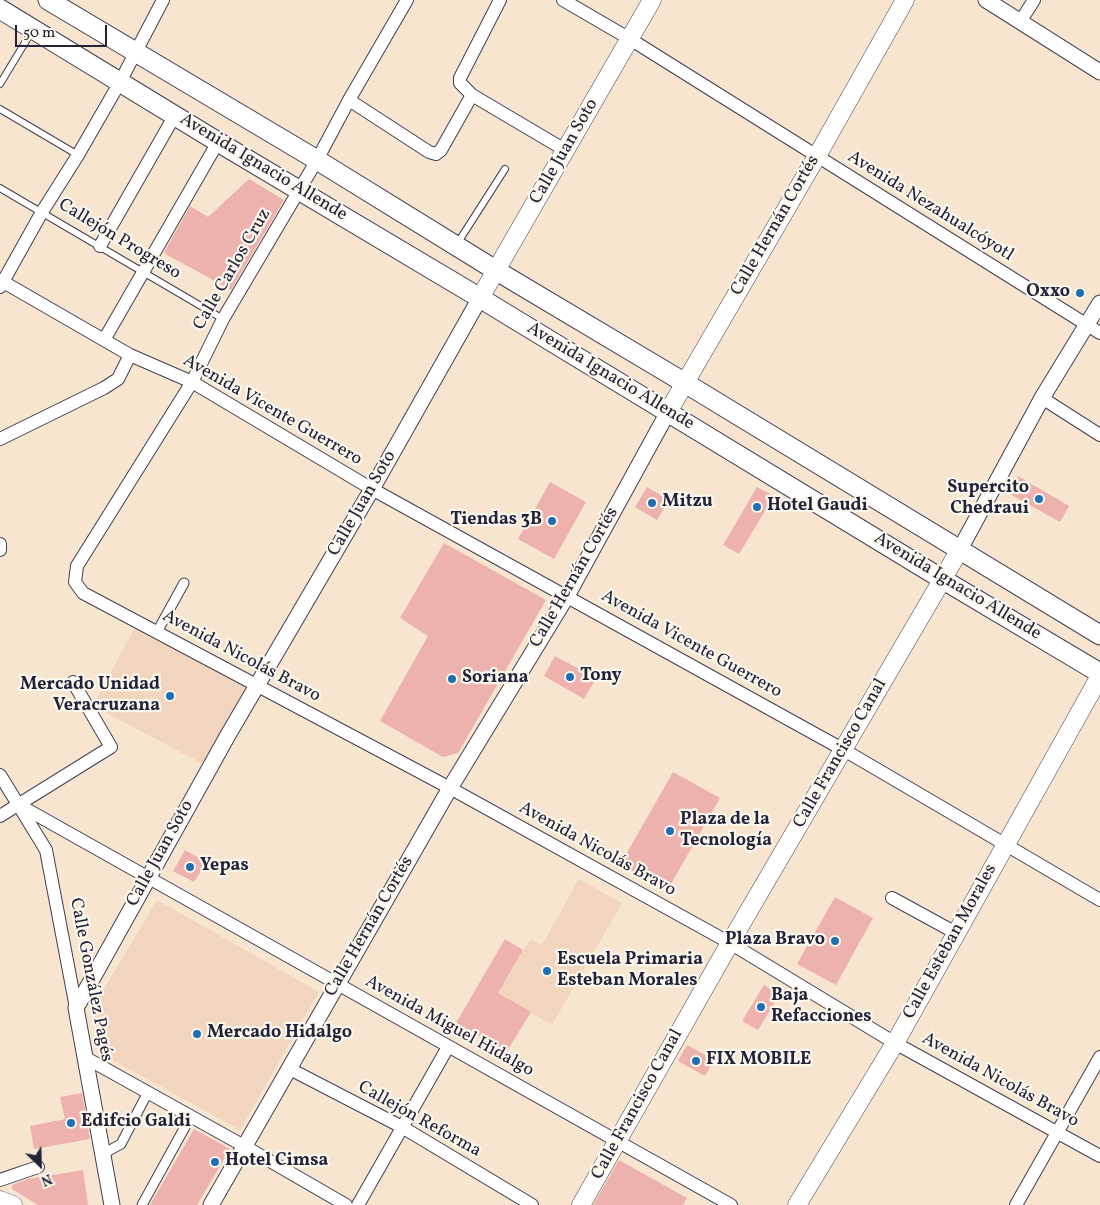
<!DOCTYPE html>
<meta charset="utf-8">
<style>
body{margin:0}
#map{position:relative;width:1100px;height:1205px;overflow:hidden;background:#f7e5cf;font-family:Vollkorn,serif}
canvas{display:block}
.north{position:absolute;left:15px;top:1140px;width:50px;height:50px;-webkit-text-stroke:4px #fbf7ec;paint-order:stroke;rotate:156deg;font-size:14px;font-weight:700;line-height:20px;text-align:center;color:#22223b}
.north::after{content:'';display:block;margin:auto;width:18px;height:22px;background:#22223b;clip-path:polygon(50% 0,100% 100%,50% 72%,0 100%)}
.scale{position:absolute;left:15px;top:25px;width:92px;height:22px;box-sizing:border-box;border:2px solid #22223b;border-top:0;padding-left:6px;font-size:15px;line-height:18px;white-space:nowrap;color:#22223b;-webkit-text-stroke:4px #fbf7ec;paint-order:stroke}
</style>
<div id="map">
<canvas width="1100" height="1205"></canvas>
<div class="north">N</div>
<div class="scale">50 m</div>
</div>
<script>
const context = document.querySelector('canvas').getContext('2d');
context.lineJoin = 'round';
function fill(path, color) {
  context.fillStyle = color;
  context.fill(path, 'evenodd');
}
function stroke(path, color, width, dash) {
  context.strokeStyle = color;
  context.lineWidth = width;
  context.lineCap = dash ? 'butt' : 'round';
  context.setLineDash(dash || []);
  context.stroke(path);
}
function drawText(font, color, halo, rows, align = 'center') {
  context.font = font + ' Vollkorn,serif';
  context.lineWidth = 4.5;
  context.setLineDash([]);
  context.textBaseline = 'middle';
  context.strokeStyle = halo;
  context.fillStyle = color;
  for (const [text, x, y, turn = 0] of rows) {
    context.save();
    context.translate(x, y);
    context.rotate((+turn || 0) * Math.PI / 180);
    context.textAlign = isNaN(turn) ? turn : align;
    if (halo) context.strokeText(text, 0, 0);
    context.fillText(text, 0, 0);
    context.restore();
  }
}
const built = new Path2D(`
 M134 629 248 686 203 764 93 706Z
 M579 879 622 903 552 1025 498 993 530 939 542 945Z
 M157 900 319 992 240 1130 107 1057 91 1011Z`);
const building = new Path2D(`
 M249 179 284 200 231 290 164 253 190 206 208 217Z
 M1018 476 1069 506 1060 522 1008 493Z
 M550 482 586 502 554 559 518 539Z
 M647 487 669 500 657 520 635 507Z
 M757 487 774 496 739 554 723 545Z
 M444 543 546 600 458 753 443 757 380 721 428 636 400 618Z
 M555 656 596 678 584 699 544 676Z
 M673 772 720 798 667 891 620 865Z
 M185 850 206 862 194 882 173 871Z
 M835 897 873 918 836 985 797 964Z
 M505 939 523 950 498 993 531 1012 507 1051 456 1023Z
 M764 985 780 994 758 1030 742 1021Z
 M687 1045 714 1060 705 1076 678 1061Z
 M82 1093 90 1139 34 1149 30 1126 65 1119 60 1097Z
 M194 1129 230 1149 197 1205H150Z
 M619 1160 687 1198 683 1205H593Z
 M83 1170 88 1205H38L12 1189V1185L28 1179Z`);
const service = new Path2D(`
 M0 84 32 31
 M0 109 78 155
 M0 188 223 319
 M457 244 505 169`);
const pedestrian = new Path2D(`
 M157 632 184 583
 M103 1154 121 1144 148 1092
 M142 1205 191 1116`);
const minor = new Path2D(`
 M407 0 349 100 317 160 223 319 192 382 77 566 75 582 83 593 450 788 730 943 895 1043 1100 1156
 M500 0 460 78V83L472 95 565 150
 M563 0 630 39 1100 333
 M1020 22 1034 0
 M349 100 429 152 436 154 441 150 472 95
 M100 246 175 115
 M0 280 130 355 192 382 372 489 844 750 1100 900
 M0 287 42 212 78 155 120 82 163 0
 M104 340 218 142
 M1042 398 1100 435
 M0 439 104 388 118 379 130 355
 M0 544V550
 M0 775 46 850 76 1008
 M19 805 731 1205
 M0 816 111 747 73 682
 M892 898 956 933
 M86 1058 244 1146 346 1205
 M288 1068 402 1127 532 1205
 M0 1180 38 1167
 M358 1205 448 1047
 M1016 1205 1100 1057`);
const tertiary = new Path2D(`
 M986 0 1100 72
 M959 551 1042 398 1100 303
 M112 1205 76 1008 228 735 372 489 480 298
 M211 1205 450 788 567 596 668 412`);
const secondary = new Path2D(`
 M480 298 652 0
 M668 412 817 156 905 0
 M0 1200 13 1205
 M581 1205 730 943 959 551
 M797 1205 895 1043 1100 676`);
const primary = new Path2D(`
 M48 0 317 160 497 271 685 383 1100 635
 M0 9 218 142 480 298 942 579 1100 673`);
const markers = [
 [1080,293,5,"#1f6fb2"],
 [1039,499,5,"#1f6fb2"],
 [652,503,5,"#1f6fb2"],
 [757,507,5,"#1f6fb2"],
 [552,521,5,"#1f6fb2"],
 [570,677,5,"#1f6fb2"],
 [452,679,5,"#1f6fb2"],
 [170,696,5,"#1f6fb2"],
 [670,831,5,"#1f6fb2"],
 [190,867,5,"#1f6fb2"],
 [835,941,5,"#1f6fb2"],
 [547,971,5,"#1f6fb2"],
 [761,1007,5,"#1f6fb2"],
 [197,1034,5,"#1f6fb2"],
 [696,1061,5,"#1f6fb2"],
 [71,1123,5,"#1f6fb2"],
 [215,1162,5,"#1f6fb2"]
];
const streetNames = [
 ["Calle Juan Soto",565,152,-60],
 ["Avenida Ignacio Allende",263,168,31],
 ["Avenida Nezahualcóyotl",930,207,32],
 ["Calle Hernán Cortés",776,226,-60],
 ["Callejón Progreso",119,240,31],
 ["Calle Carlos Cruz",233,270,-60],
 ["Avenida Ignacio Allende",610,377,31],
 ["Avenida Vicente Guerrero",272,411,30],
 ["Calle Juan Soto",363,504,-60],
 ["Calle Hernán Cortés",575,578,-60],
 ["Avenida Ignacio Allende",957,587,31],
 ["Avenida Vicente Guerrero",691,645,29],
 ["Avenida Nicolás Bravo",241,657,28],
 ["Calle Francisco Canal",841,754,-60],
 ["Avenida Nicolás Bravo",597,850,29],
 ["Calle Juan Soto",161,854,-61],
 ["Calle Hernán Cortés",370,927,-60],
 ["Calle Esteban Morales",951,942,-61],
 ["Calle González Pagés",90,980,79],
 ["Avenida Miguel Hidalgo",449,1027,29],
 ["Avenida Nicolás Bravo",1000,1081,29],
 ["Calle Francisco Canal",638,1105,-61],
 ["Callejón Reforma",419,1120,29]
];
const poiNames = [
 ["Oxxo",1070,293,"right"],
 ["Supercito",1029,489,"right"],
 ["Chedraui",1029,510,"right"],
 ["Mitzu",662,503],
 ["Hotel Gaudi",767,507],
 ["Tiendas 3B",542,521,"right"],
 ["Tony",580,677],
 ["Soriana",462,679],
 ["Mercado Unidad",160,686,"right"],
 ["Veracruzana",160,707,"right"],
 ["Plaza de la",680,821],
 ["Tecnología",680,842],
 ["Yepas",200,867],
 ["Plaza Bravo",825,941,"right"],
 ["Escuela Primaria",557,961],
 ["Esteban Morales",557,982],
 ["Baja",771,997],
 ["Refacciones",771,1018],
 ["Mercado Hidalgo",207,1034],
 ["FIX MOBILE",706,1061],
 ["Edifcio Galdi",81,1123],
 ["Hotel Cimsa",225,1162]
];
fill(built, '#f2d5be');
fill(building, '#edb2ad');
stroke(service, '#423f51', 8);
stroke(pedestrian, '#423f51', 11);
stroke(minor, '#423f51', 14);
stroke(tertiary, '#423f51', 17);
stroke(secondary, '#423f51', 19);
stroke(primary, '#423f51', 21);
stroke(service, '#fff', 6);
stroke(pedestrian, '#fff', 9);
stroke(minor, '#fff', 12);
stroke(tertiary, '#fff', 15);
stroke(secondary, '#fff', 18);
stroke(primary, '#fff', 19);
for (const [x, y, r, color] of markers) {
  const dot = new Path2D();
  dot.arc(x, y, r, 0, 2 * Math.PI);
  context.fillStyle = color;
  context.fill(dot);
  stroke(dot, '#fbf7ec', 2);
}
drawText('18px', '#22223b', '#fbf7ec', streetNames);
drawText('bold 18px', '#22223b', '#fbf7ec', poiNames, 'left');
</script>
